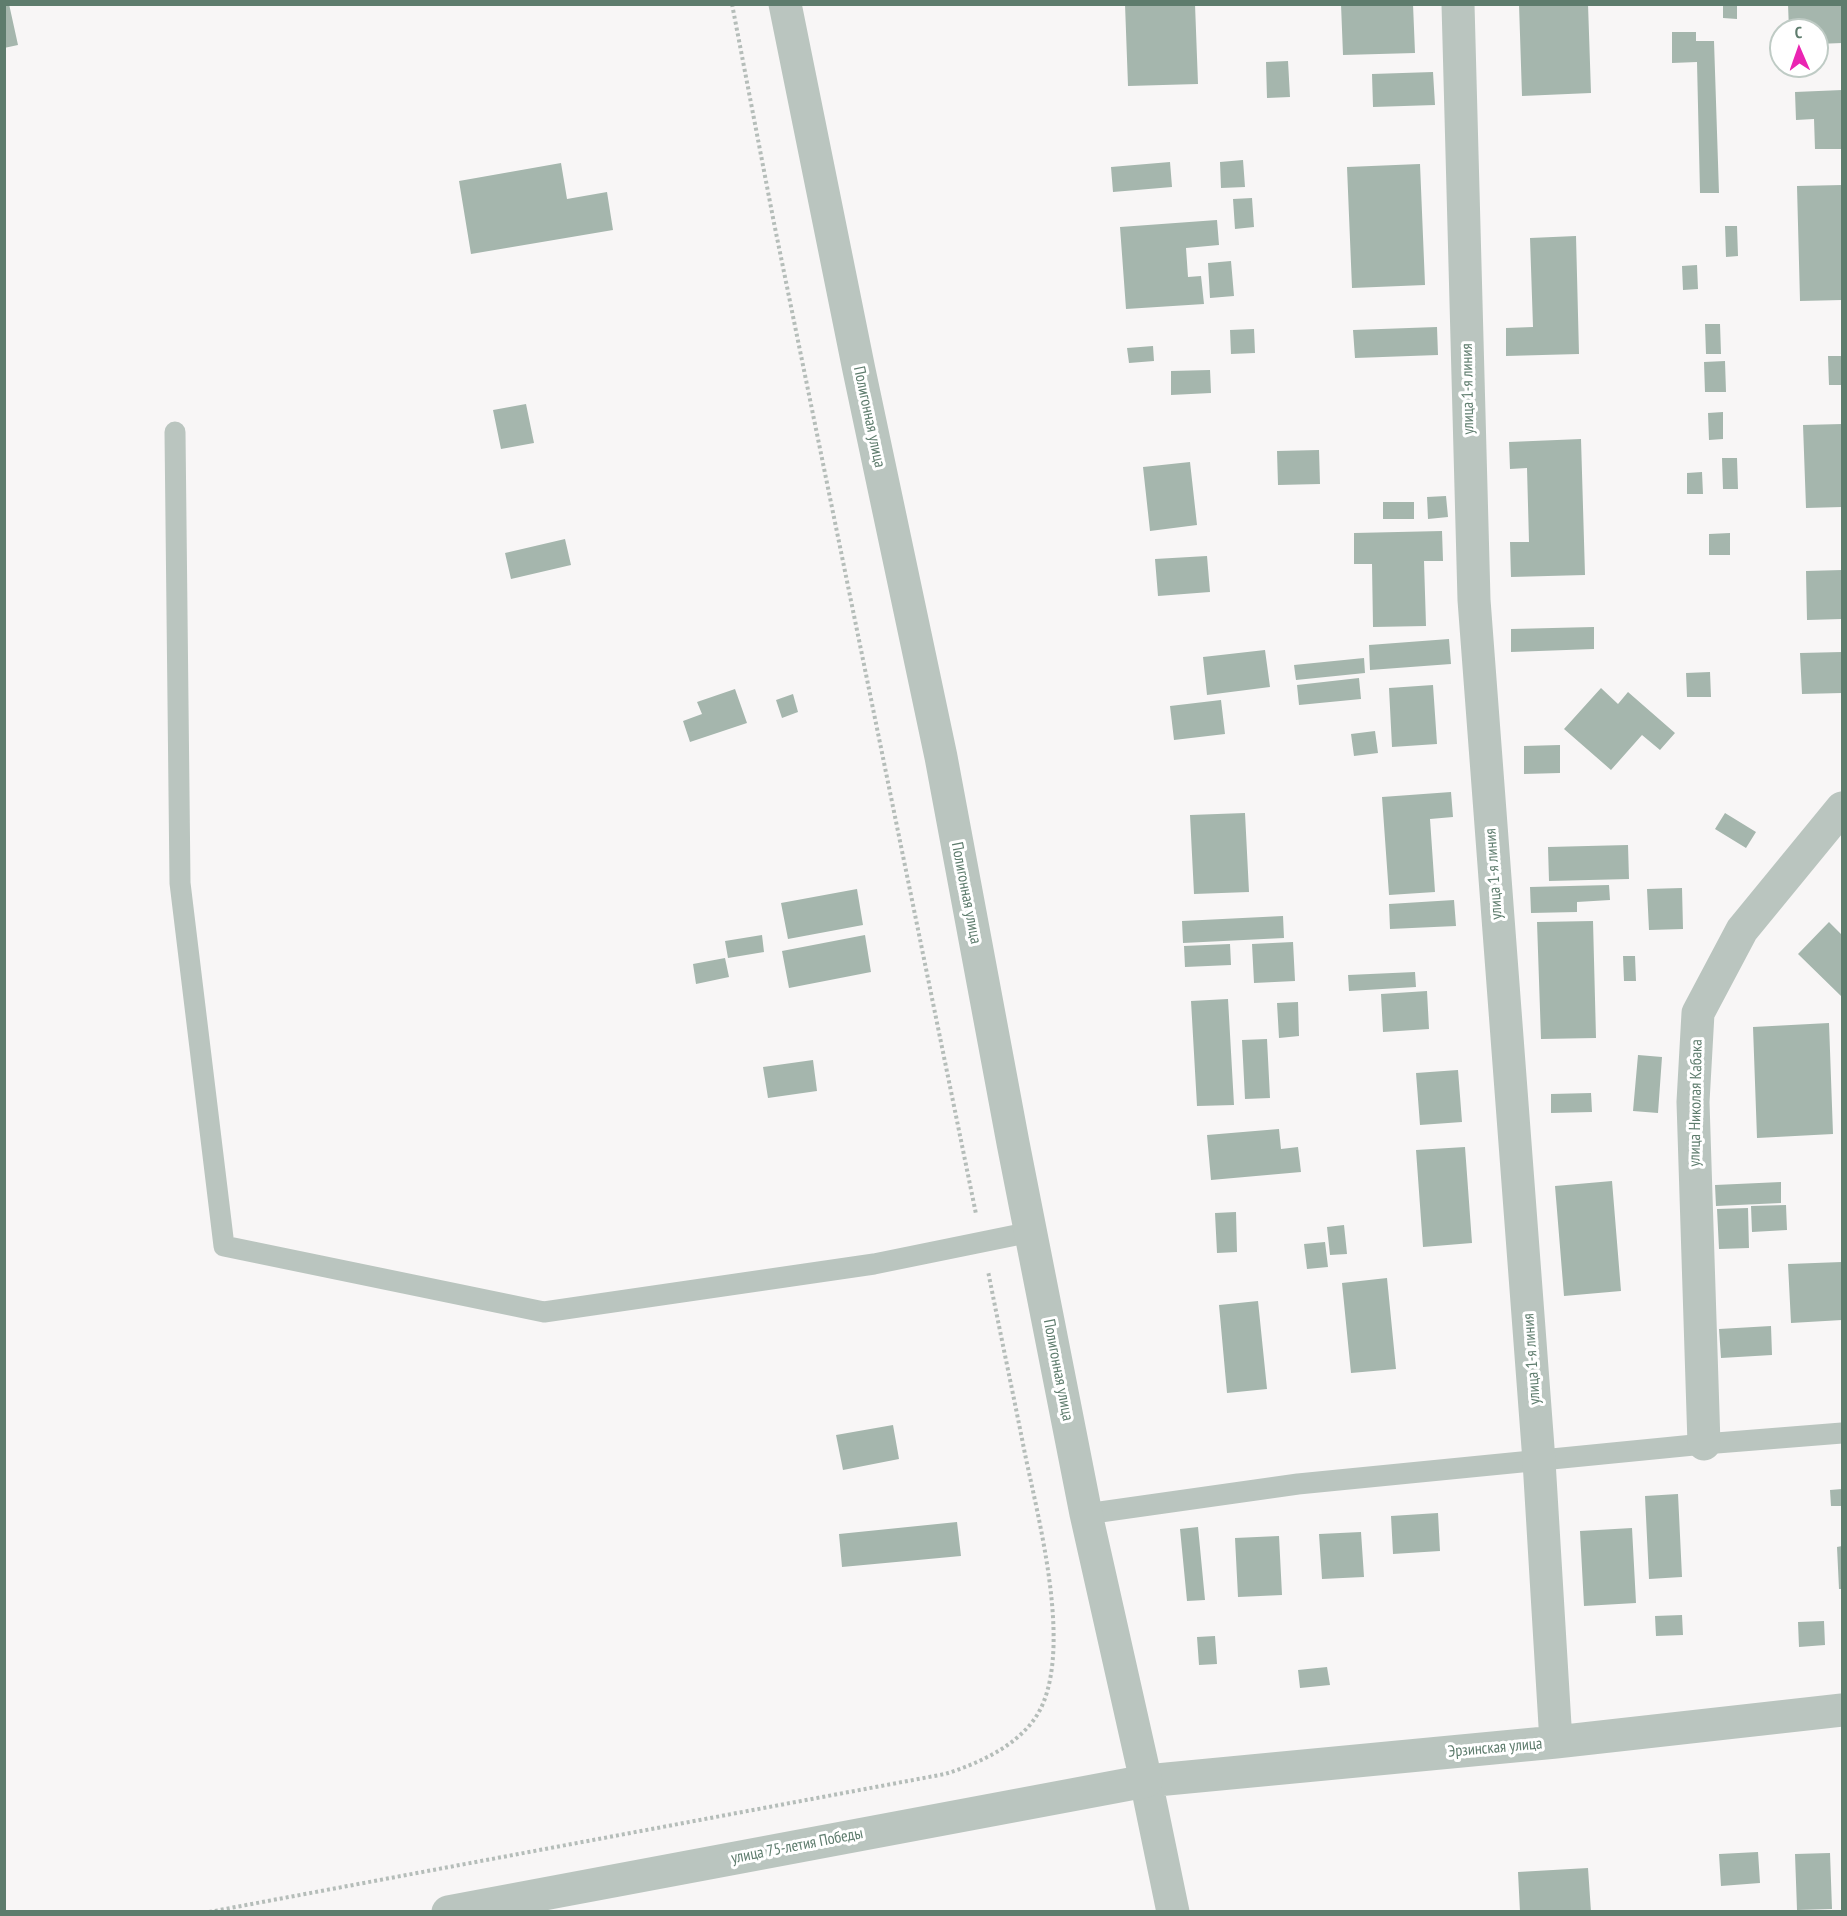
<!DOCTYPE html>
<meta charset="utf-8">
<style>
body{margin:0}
#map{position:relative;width:1847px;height:1916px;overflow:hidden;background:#f8f6f6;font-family:"PT Sans Narrow",sans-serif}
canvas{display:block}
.frame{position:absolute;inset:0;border:6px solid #5e7c6d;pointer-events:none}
.north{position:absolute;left:1769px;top:18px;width:60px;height:60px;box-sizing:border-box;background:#fff;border:2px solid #bfcbc5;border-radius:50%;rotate:358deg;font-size:16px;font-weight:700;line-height:24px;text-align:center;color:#5e7c6d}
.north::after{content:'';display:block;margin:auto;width:21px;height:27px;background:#ea25b2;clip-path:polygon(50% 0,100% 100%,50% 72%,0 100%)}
</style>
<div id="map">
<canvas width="1847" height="1916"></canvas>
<div class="frame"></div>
<div class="north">С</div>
</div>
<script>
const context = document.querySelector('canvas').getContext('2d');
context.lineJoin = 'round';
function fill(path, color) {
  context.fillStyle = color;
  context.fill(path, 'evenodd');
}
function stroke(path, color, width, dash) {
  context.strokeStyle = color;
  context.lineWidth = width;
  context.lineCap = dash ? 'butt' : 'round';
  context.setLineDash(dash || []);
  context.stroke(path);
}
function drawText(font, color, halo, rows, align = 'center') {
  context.font = font + ' "PT Sans Narrow",sans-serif';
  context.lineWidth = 6;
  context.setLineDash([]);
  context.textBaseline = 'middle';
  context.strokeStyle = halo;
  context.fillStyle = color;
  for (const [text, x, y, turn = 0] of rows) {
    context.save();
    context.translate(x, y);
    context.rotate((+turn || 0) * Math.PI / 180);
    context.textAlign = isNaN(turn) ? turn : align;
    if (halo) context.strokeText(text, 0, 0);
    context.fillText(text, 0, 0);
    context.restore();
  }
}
const building = new Path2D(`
 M4 4H9L18 45 4 48Z
 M1125 4H1195L1198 84 1128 86Z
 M1341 4H1413L1415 53 1343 55Z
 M1519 4H1588L1591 93 1522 96Z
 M1723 4H1737V19L1723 18Z
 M1788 4H1842V43L1817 44V30H1789Z
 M1672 32H1696V41H1714L1719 193H1700L1697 62 1672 63Z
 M1288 61 1290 97 1267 98 1266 62Z
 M1433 72 1435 105 1373 107 1372 74Z
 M1842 90V149H1815L1814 119 1796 120 1795 92Z
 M1243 160 1245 187 1221 188 1220 162Z
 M1170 162 1172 187 1113 192 1111 167Z
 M561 163 567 199 607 192 613 230 471 254 459 181Z
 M1420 164 1425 285 1352 288 1347 167Z
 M1842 185V300L1800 301 1797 186Z
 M1252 198 1254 227 1235 229 1233 199Z
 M1217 220 1219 245 1186 248 1188 277 1201 276 1204 304 1126 309 1120 227Z
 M1725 226H1737L1738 256 1726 257Z
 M1576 236 1579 354 1506 356V328L1533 327 1530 238Z
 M1231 261 1234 296 1210 298 1208 263Z
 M1697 265 1698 289 1683 290 1682 266Z
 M1705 324H1720L1721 354H1706Z
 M1437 327 1438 355 1355 358 1353 330Z
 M1254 329 1255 353 1231 354 1230 330Z
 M1153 346 1154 361 1129 363 1127 348Z
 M1828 356H1842V385H1829Z
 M1725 361 1726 392H1705L1704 362Z
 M1210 370 1211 393 1171 395V371Z
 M526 404 534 443 501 449 493 410Z
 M1723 412V439L1709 440 1708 413Z
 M1842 424V507L1806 508 1803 425Z
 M1581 439 1585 575 1511 577 1510 542H1529L1527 468 1510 469 1509 442Z
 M1319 450 1320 484 1278 485 1277 451Z
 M1722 458H1737L1738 489H1723Z
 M1190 462 1197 525 1150 531 1143 467Z
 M1702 472 1703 494H1687V473Z
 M1446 496 1448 517 1428 519 1427 497Z
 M1383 502H1414V519H1383Z
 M1442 531 1443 561H1424L1426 626 1373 627 1372 564H1354V533Z
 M1730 533V555H1709V534Z
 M565 539 571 565 511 579 505 553Z
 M1207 556 1210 592 1158 596 1155 559Z
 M1842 570V619L1807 620 1806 571Z
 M1594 627V649L1511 652V629Z
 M1449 639 1451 664 1370 670 1369 645Z
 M1265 650 1270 687 1207 695 1203 657Z
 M1842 652V693L1802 694 1800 653Z
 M1364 658 1365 673 1296 680 1294 665Z
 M1710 672 1711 697H1687L1686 673Z
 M1359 678 1361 699 1299 705 1297 685Z
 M1433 685 1437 744 1392 747 1389 688Z
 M1601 688 1618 704 1628 692 1675 733 1660 750 1642 735 1611 770 1564 729Z
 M735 689 747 723 690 742 683 721 702 714 697 702Z
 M793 694 798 712 782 718 776 700Z
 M1221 700 1225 734 1174 740 1170 706Z
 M1375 731 1378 753 1354 756 1351 734Z
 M1560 745V773L1524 774V746Z
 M1451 792 1453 817 1430 819 1435 892 1389 895 1382 797Z
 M1245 813 1249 892 1194 894 1190 815Z
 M1725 813 1756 832 1746 848 1715 829Z
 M1628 845 1629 879 1549 881 1548 847Z
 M1609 885 1610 900 1577 902V912L1531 913 1530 887Z
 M1682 888 1683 929 1649 930 1647 889Z
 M857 889 863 925 788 939 781 903Z
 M1454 900 1456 926 1390 929 1389 904Z
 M1283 916 1284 938 1183 943 1182 921Z
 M1593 921 1596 1038 1541 1039 1537 922Z
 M1829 922 1842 935V997L1798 954Z
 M762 935 764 952 728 958 725 941Z
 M865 935 871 972 789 988 782 951Z
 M1293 942 1295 981 1254 983 1252 944Z
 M1230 944 1231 965 1185 967 1184 946Z
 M1623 956H1635L1636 981H1624Z
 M725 958 729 977 696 984 693 964Z
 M1415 972 1416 987 1349 991 1348 975Z
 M1427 991 1429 1029 1383 1032 1381 994Z
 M1228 999 1234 1105 1197 1106 1191 1001Z
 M1298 1002 1299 1036 1279 1038 1277 1003Z
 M1829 1023 1833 1134 1757 1138 1753 1027Z
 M1267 1039 1270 1098 1245 1099 1242 1040Z
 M1638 1055 1662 1057 1658 1113 1633 1111Z
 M813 1060 817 1091 768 1098 763 1067Z
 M1458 1070 1462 1122 1420 1125 1416 1073Z
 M1591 1093 1592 1112 1551 1113V1094Z
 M1279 1129 1281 1149 1298 1147 1301 1172 1211 1180 1207 1135Z
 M1465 1147 1472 1243 1423 1247 1416 1150Z
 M1612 1181 1621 1291 1564 1296 1555 1186Z
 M1781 1182V1203L1716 1206 1715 1185Z
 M1786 1205 1787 1230 1752 1232 1751 1206Z
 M1748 1208 1749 1248 1719 1249 1717 1209Z
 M1236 1212 1237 1252 1217 1253 1215 1213Z
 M1344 1225 1347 1254 1330 1255 1327 1227Z
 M1325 1242 1328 1267 1307 1269 1304 1244Z
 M1842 1262V1320L1791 1323 1788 1264Z
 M1387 1278 1396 1369 1351 1373 1342 1283Z
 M1258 1301 1267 1389 1227 1393 1219 1305Z
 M1771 1326 1772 1355 1721 1358 1719 1329Z
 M893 1425 899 1459 843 1470 836 1435Z
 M1842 1489V1506H1831L1830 1490Z
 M1678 1494 1682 1577 1649 1579 1645 1496Z
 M1438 1513 1440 1551 1393 1554 1391 1516Z
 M957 1522 961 1556 842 1567 839 1534Z
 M1198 1527 1205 1600 1187 1601 1180 1529Z
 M1632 1528 1636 1603 1584 1606 1580 1531Z
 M1361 1532 1364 1577 1322 1579 1319 1534Z
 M1279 1536 1282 1595 1238 1597 1235 1538Z
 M1842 1546V1589H1839L1837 1547Z
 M1682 1615 1683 1635 1656 1636 1655 1616Z
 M1824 1621 1825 1645 1799 1647 1798 1622Z
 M1215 1636 1217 1664 1199 1665 1197 1637Z
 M1327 1667 1330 1685 1300 1688 1298 1670Z
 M1758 1852 1760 1883 1721 1886 1719 1854Z
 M1830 1853 1832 1909 1797 1910 1795 1854Z
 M1588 1868 1591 1912H1520L1518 1872Z`);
const path = new Path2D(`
 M732 4 774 223 976 1214
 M209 1912 945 1774C983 1762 1029 1741 1044 1701 1069 1636 1039 1521 1025 1454 1013 1393 1000 1332 988 1271`);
const service = new Path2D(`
 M175 432 180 883 224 1246 544 1312 874 1264 1031 1232
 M1086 1514 1298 1484 1704 1444 1842 1433`);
const minor = new Path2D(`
 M1458 4 1474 600 1539 1461 1556 1742
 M1704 1444 1693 1102 1698 1013 1742 930 1842 808
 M1173 1912 1146 1781 1556 1742 1842 1710`);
const tertiary = new Path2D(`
 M448 1912 1146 1781 1086 1514 1013 1143 941 757 859 370 785 4`);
const streetNames = [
 ["улица 1-я линия",1468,389,-91],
 ["Полигонная улица",869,417,78],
 ["улица 1-я линия",1494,874,-94],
 ["Полигонная улица",966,893,79],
 ["улица Николая Кабака",1696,1103,-89],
 ["улица 1-я линия",1532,1359,-94],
 ["Полигонная улица",1058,1370,79],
 ["Эрзинская улица",1495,1748,-5],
 ["улица 75-летия Победы",797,1846,-11]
];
fill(building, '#a5b6ad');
stroke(path, '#b5bdb9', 4, [3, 3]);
stroke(service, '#bac5bf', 21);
stroke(minor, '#bac5bf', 33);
stroke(tertiary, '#bac5bf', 33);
drawText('16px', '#5e7c6d', '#fff', streetNames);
</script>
